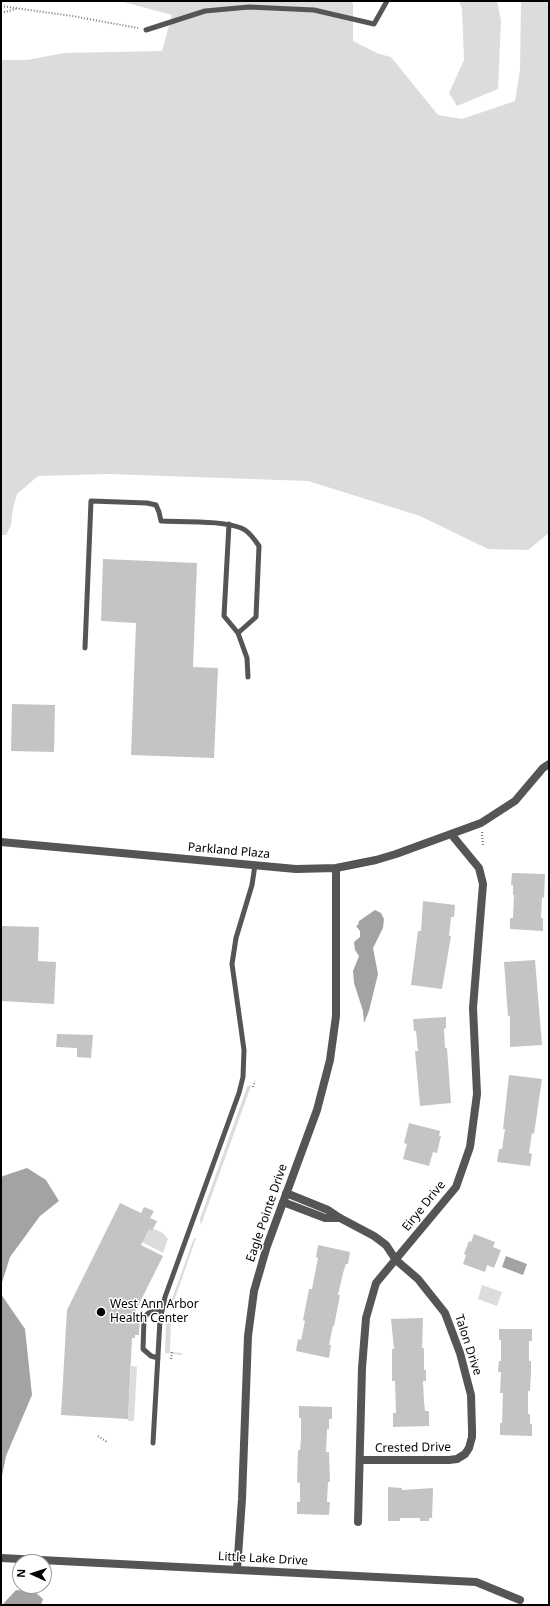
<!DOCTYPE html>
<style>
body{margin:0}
#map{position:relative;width:550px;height:1606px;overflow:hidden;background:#fff;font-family:"Noto Sans",sans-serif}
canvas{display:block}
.frame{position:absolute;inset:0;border:2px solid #000;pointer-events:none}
.north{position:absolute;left:12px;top:1554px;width:40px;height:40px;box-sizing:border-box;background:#fff;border:1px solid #999;border-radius:50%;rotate:273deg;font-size:11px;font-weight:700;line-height:16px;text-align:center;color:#000}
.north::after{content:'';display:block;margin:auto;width:14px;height:18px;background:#000;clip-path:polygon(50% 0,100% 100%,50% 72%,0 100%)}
</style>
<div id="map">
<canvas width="550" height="1606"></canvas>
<div class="frame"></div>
<div class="north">N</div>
</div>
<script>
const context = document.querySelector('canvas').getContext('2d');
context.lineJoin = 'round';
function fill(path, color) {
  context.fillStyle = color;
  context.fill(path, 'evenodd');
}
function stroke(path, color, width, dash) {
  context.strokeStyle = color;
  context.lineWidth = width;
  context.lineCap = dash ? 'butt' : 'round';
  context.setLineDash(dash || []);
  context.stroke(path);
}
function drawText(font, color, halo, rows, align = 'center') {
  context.font = font + ' "Noto Sans",sans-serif';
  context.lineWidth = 3;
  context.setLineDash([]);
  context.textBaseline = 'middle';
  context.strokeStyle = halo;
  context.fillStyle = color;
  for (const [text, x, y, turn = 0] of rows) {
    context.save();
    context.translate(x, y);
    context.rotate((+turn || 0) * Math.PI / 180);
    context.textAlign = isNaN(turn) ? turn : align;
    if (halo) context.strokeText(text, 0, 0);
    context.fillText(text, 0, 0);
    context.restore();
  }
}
const green = new Path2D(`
 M120 1H351L353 4V41L379 54 391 57 438 115 462 119 515 101 520 70 521 1H549V533L528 550 488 549 420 516 308 481 109 474 38 476 17 494 13 508 11 525 6 535H1V60H27L64 53 162 51 172 15Z
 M459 1H497L501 20 498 89 457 106 449 93 464 60 462 9Z
 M250 1085 251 1086 201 1225 200 1219 247 1087Z
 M149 1227 163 1233 168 1239 163 1253 142 1242Z
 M194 1238H196L174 1301 171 1302Z
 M482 1285 502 1292 497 1306 478 1299Z
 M169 1318H171L170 1352 182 1353V1355L165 1353 166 1319Z
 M131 1366 137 1367 134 1421H128Z`);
const water = new Path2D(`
 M375 910 381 913 384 919 383 928 373 948 378 974 369 1011 364 1023 363 1011 354 983 353 971 359 956 355 950 354 942 360 937V931L356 926 358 925 359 921Z
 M27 1168 46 1180 59 1201 40 1216 10 1257 1 1286V1178L3 1176Z
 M506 1256 527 1264 523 1275 502 1267Z
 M1 1294 25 1329 32 1395 6 1456 1 1481Z
 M16 1590 35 1592 43 1599 41 1605H2Z`);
const building = new Path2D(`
 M103 559 197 563 193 667 218 668 214 758 131 755 136 623 101 621Z
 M12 704 55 705 54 752 11 751Z
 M512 873 545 874 544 898 542 897 541 918H543V931L510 929V918H513L514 895H513V885H511Z
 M423 901 455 905 454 917H451L449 936H451L442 989 411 985 418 931H421Z
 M1 926 39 927 38 961 56 962 54 1004 1 1001Z
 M535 960 542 1045 510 1047V1016H508L504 962Z
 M446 1017V1028L444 1029 445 1048H447L451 1103 420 1106 415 1051H418L416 1031H414L413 1019Z
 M57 1034 93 1035 91 1058 77 1057V1048L56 1047Z
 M509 1075 542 1079 534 1134 532 1133 529 1153 532 1154 530 1166 497 1162 499 1149H502L505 1129H503Z
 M409 1123 440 1131 439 1136H441L437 1153 433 1152 429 1166 403 1159 407 1144 404 1143Z
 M120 1203 141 1213 144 1207 154 1211 150 1218 157 1221 152 1231 149 1229 141 1245 163 1256 132 1318 140 1319 139 1335H135V1338H132L128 1419 61 1415 67 1310Z
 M474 1234 495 1242 493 1247 501 1250 494 1268 487 1265 485 1272 463 1264 466 1255 464 1254 469 1241 471 1242Z
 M318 1245 350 1252 348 1264H346L343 1273 338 1295H340L336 1316 334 1326H333L329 1345H331L329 1358 296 1351 298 1339 301 1340 305 1321 303 1320 309 1289H312L318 1258 316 1257Z
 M423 1318 422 1348H424V1370H426V1381H423L424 1401 425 1411H429V1426L393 1427V1413H396L395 1381H392V1349H394L391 1319Z
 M499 1329H532V1341H529V1361H531V1372L530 1391H528V1414H530V1424H532V1436L500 1435V1423H502L503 1393H500L501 1372H498L499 1361H501V1340H499Z
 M299 1406 332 1407V1419H329V1429H327L326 1452H329L330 1482H328L327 1502H330L329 1515 297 1514V1502H300V1483L297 1482 298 1450H300L301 1439V1418H299Z
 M388 1487 402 1488V1490L433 1488 432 1518H429V1521H420V1518H400V1521H388Z`);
const path = new Path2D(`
 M1 6 72 16 138 28
 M1 13 16 9
 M482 832 483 847
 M253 1087 255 1081
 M171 1359 172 1352
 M98 1436 107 1442`);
const lane = new Path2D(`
 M146 30 205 11 249 7 314 10 374 24 387 1
 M229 524 224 616 238 633 247 658 248 677
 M85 648 91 501 147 503 156 505 159 512 161 521C180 522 230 520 245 530 251 534 255 540 259 546L256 617 238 633
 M158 1358 151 1356 143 1349 144 1319C147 1311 154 1311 162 1311
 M153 1443 160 1320 165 1297 239 1093 243 1077 244 1050 232 964 236 938 252 885 255 865`);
const street = new Path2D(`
 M1 842 296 869 336 868 376 860 396 854 481 823 515 801 543 768 549 764
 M286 1193 328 1210 340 1218 374 1236 386 1245 396 1260 418 1279 445 1313 460 1353 471 1395 472 1429V1437L469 1448 465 1454 457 1459 449 1460H360
 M283 1202 325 1218H340
 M358 1522 362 1368 366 1318 376 1283 456 1187 470 1147 477 1094 473 1008 483 884 479 868 451 834
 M1 1558 476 1582 520 1600
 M237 1570 242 1499 248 1336 254 1291 267 1246 317 1110 330 1060 336 1016V868`);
const markers = [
 [101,1312,5,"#000"]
];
const streetNames = [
 ["Parkland Plaza",229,851,5],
 ["Eirye Drive",424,1206,-51],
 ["Eagle Pointe Drive",267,1213,-71],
 ["Talon Drive",468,1345,72],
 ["Crested Drive",413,1448,-1],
 ["Little Lake Drive",263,1559,3]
];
const poiNames = [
 ["West Ann Arbor",110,1305],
 ["Health Center",110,1319]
];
fill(green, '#dcdcdc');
fill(water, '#a3a3a3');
fill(building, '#c4c4c4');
stroke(path, '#777', 2, [1, 2]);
stroke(lane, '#555', 5);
stroke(street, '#555', 8);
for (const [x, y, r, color] of markers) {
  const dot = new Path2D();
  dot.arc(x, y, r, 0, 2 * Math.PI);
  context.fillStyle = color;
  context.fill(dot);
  stroke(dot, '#fff', 1.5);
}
drawText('12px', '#000', '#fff', streetNames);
drawText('12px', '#000', '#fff', poiNames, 'left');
</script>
